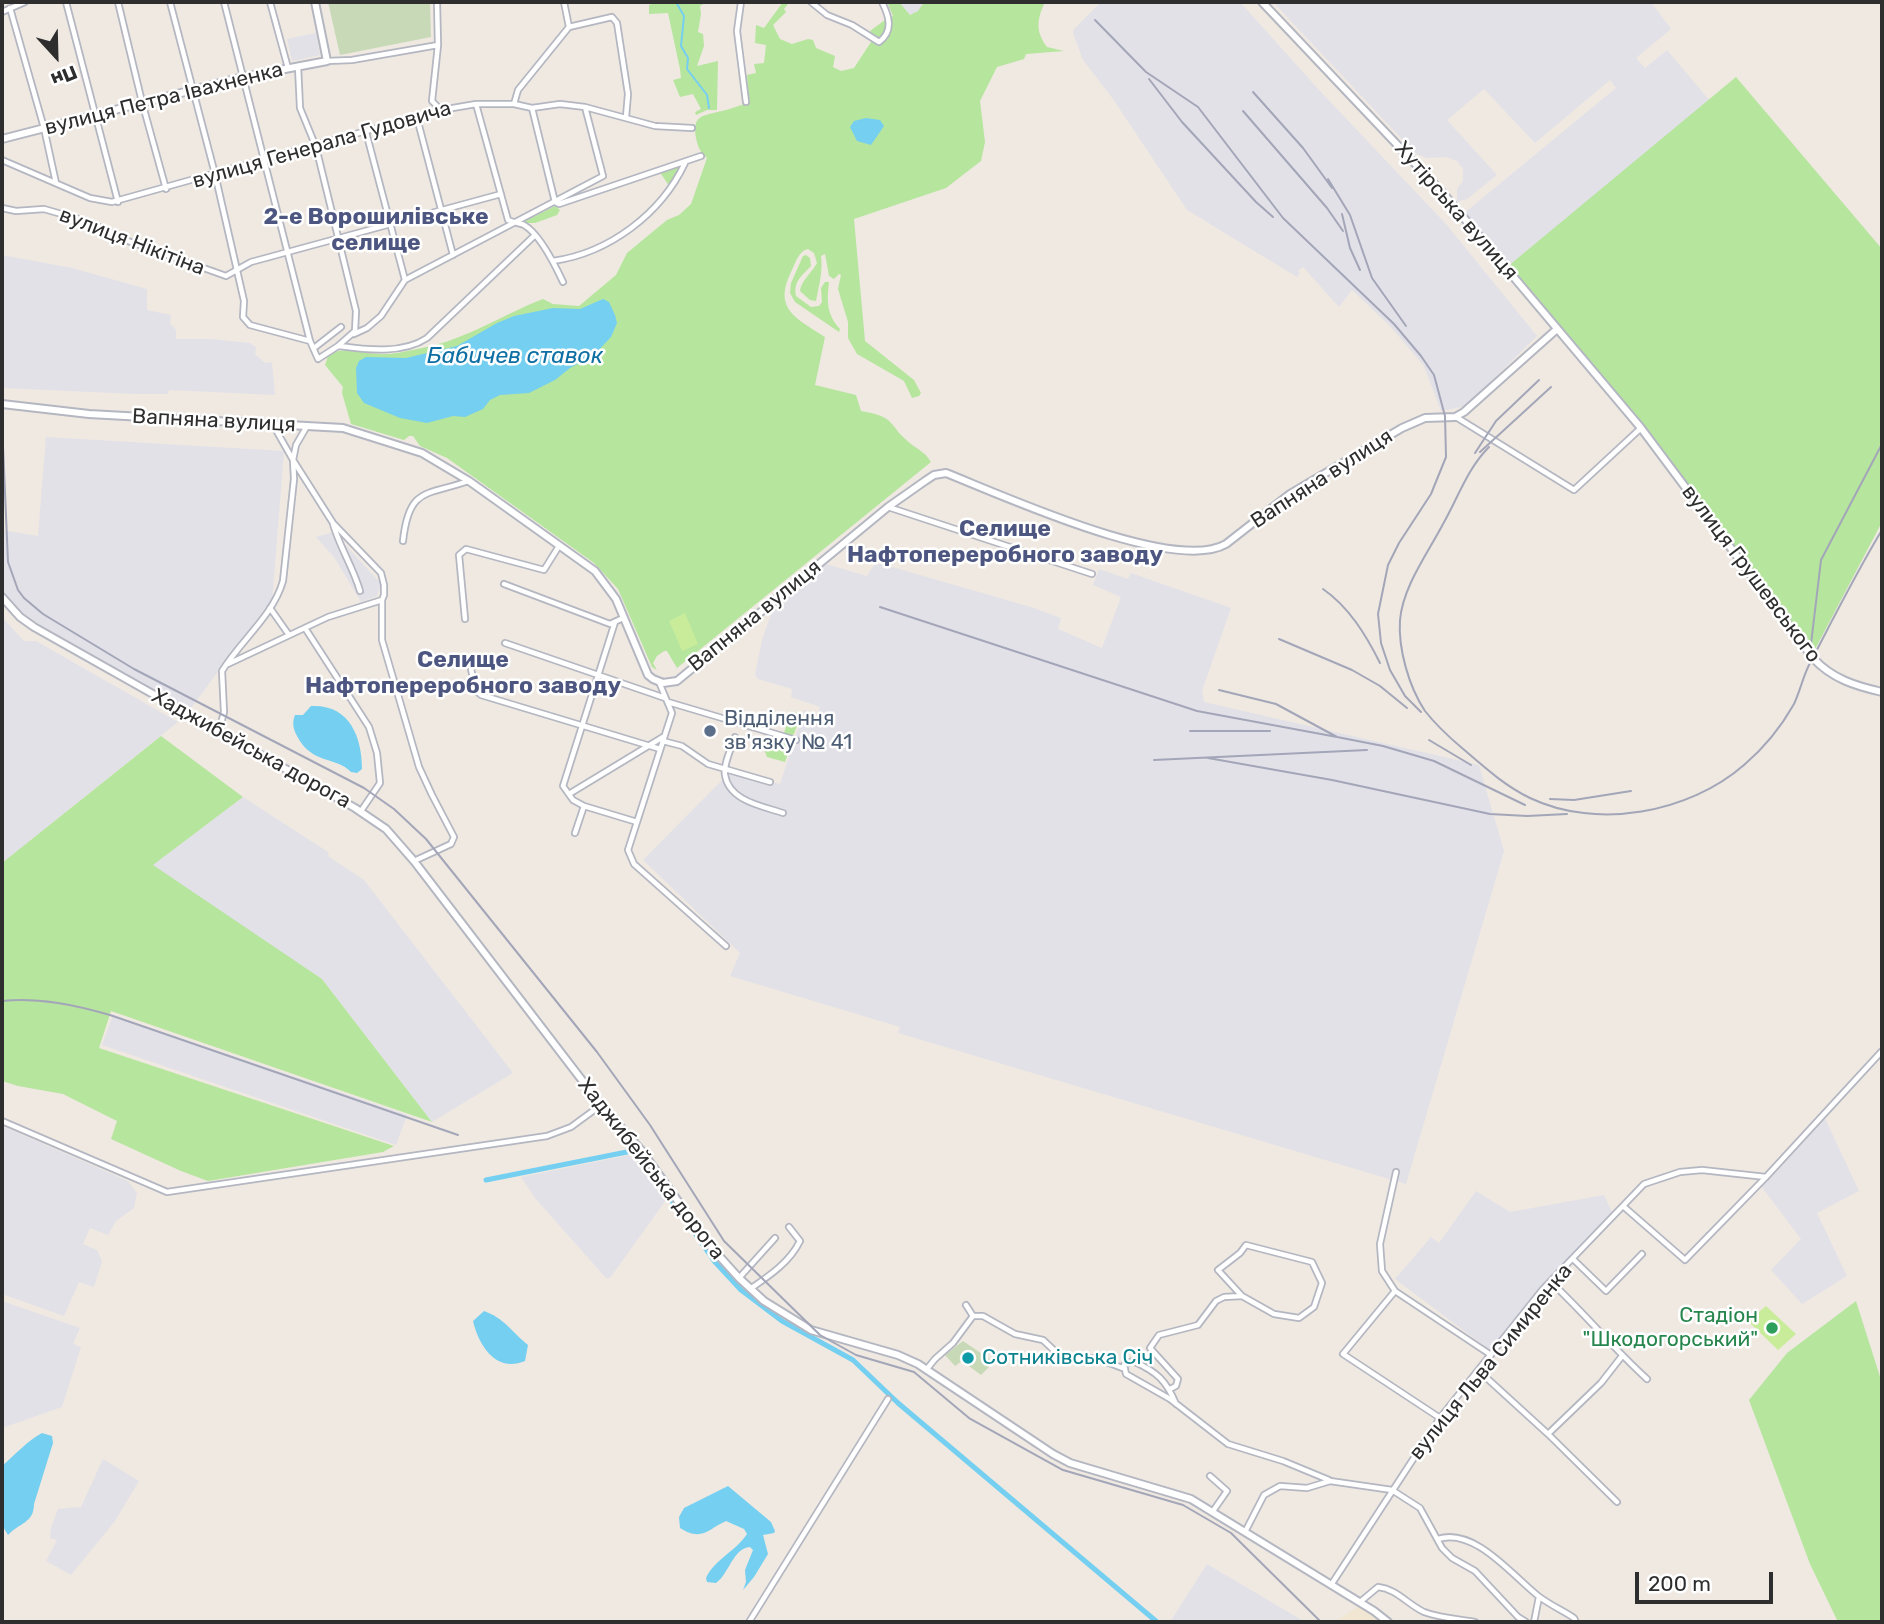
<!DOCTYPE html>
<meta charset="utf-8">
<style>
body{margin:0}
#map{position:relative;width:1884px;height:1624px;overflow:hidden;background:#efe9e1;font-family:Rubik,sans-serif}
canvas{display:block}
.frame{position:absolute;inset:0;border:4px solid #2e2e2e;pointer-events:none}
.north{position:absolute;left:21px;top:21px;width:70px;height:70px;-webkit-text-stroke:5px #fff;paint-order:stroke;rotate:158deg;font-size:19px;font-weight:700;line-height:28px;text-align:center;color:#2e2e2e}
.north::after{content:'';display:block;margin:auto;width:24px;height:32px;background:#2e2e2e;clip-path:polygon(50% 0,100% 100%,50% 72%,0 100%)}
.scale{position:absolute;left:1635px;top:1572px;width:138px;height:32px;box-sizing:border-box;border:4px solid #2e2e2e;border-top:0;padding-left:9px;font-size:21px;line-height:24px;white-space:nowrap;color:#2e2e2e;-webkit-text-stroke:5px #fff;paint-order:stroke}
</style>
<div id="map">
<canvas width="1884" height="1624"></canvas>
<div class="frame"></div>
<div class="north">Пн</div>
<div class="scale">200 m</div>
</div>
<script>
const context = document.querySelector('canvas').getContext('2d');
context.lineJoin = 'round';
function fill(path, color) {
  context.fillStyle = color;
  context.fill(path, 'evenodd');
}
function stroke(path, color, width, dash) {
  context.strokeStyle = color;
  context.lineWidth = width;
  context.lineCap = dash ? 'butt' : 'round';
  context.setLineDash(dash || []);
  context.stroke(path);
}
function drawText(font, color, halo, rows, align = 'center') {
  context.font = font + ' Rubik,sans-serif';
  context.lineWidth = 5;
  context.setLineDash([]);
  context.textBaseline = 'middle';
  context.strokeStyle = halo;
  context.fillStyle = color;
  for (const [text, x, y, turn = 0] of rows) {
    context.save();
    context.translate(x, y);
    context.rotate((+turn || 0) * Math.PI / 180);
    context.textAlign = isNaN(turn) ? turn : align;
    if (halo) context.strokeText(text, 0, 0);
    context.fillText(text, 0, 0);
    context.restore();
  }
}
const industrial = new Path2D(`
 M899 2H924L918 12 909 15Z
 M1101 2H1240L1320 91 1446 224 1537 336 1466 406 1441 411 1424 366 1390 326 1352 290 1339 307 1303 267 1298 271 1300 273 1297 277 1187 210 1113 99 1083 60 1073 33 1074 29Z
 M1273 2H1651L1671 29 1636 58 1645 68 1667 50 1710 101 1507 267 1463 214 1616 88 1610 80 1535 143 1484 89 1447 120 1497 175 1467 199 1457 202V189L1463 181V169L1457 161 1446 157 1427 158 1416 154Z
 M316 33 320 55 292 61 287 39Z
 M2 255 72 268 147 289V310L171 315 170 323 176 330V339H211L250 343 256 347 255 354 265 363 272 362 275 395 169 390 168 394H135L2 388Z
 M46 437 284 451 272 602 269 603 188 712 21 616 3 592 2 530 38 536Z
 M334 532 381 584 377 596 361 602 334 557 316 537Z
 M826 564 867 576 874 565 882 564 1034 608 1061 618 1058 629 1102 648 1121 597 1093 585 1099 569 1128 579 1131 573 1231 608 1202 691 1204 702 1479 765 1504 851 1406 1184 898 1033 900 1027 730 976 740 953 643 860 731 771 780 784 804 710 817 714 820 707 791 697 792 689 758 679 755 675 762 640 775 603Z
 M2 617 24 641H36L178 722 2 863Z
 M243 797 328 852 329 857 364 880 513 1073 432 1122 322 979 151 866Z
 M113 1015 407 1115 396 1145 102 1045Z
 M1823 1114 1859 1191 1817 1213 1847 1276 1802 1304 1771 1270 1801 1239 1761 1186Z
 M2 1126 128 1181 137 1193 134 1208 116 1221 108 1235 90 1228 83 1244 97 1250 102 1261 94 1287 79 1282 64 1316 2 1294Z
 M629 1155 666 1200 610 1278H606L535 1198 521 1177Z
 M1476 1191 1510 1212 1604 1195 1612 1212 1549 1279 1491 1351 1395 1279 1431 1237 1439 1243Z
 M2 1301 80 1328 73 1344 81 1347 62 1407 2 1428Z
 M103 1459 139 1481 115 1521 71 1575 46 1561 57 1540 50 1538 51 1528 58 1509 81 1507Z
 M1207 1564 1305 1622H1170Z`);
const education = new Path2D(`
 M1359 1606 1381 1622H1335Z`);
const green = new Path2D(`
 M657 2H707L700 6 701 14 698 32 703 34 704 46 697 66 718 61 717 110H707L696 115 695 112 701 109 693 94 680 97 673 80 681 78 680 69 668 13 649 14V5Z
 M783 2 788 4 784 9 786 12 773 25 780 39 792 44 808 39 813 40 816 48 835 56 833 67 841 71 854 68 873 39 870 31 885 20 893 16 887 2H899L910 15 918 11 924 2H1045C1037 19 1035 31 1047 47L1064 51 1026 54 1024 59 997 67 980 101 985 142 981 161 946 188 854 219 865 341 914 380 921 393 919 396 912 398 904 381 857 354 848 338V322L838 289 841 275 839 274 834 279 829 276 825 254 821 256C823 272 819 285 816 301L810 300 800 291C801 280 812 273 817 263L814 253 808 249C799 251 796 261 792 270 772 309 796 318 825 337L815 385 856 395 861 411C898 417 887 425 911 444 919 450 926 453 931 462L677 668 667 651H664L657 656 653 663 657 670 652 667 618 589 594 563 447 458 420 446 413 436H409L404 440 351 424 342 393 343 387 325 365 329 353C347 348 361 353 378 354 392 355 408 351 422 348 465 340 502 315 543 299L553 304 579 306 616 275 627 253 667 220 679 215 691 204 707 158C700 152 698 147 696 138 692 114 703 116 722 111 731 109 740 105 749 103L747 75 756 73 754 64 764 63 766 45 755 43 756 25 764 28Z
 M1736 77 1882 249V522L1812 655 1662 456 1507 267Z
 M683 164 670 187 659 171Z
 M555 206 560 210 557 215 535 223H526L525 221Z
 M806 255 810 258 811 266C802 276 793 281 796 296L811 307 819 306 822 302 821 288 825 282H829C827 300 826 314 840 329L839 332 795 302 790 293 791 283 803 256Z
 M791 711 801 714 794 734 791 736 784 733Z
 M161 736 243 797 153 865 322 979 432 1122 111 1011 99 1048 394 1146 383 1152 208 1181 181 1171 111 1139 117 1121 63 1094 18 1086 2 1081V863Z
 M767 740 781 744 783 740 792 742 785 762 767 757 764 749Z
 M1856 1301 1882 1383V1622H1838L1810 1564 1749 1400 1787 1353Z`);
const cemetery = new Path2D(`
 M328 2H430L431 37 340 55Z
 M963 1341 994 1362 981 1375 962 1361 955 1366 945 1355Z`);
const pitch = new Path2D(`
 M685 613 698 644 682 651 669 621Z
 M1766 1306 1796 1334 1778 1350 1748 1321Z`);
const water = new Path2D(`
 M866 118 880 120 884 126 871 145 857 141 850 127 854 121Z
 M603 299 609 302 615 315 617 323 611 337 594 355 570 368 555 380 529 393 500 395 490 400 483 409 465 417 453 416 427 423 400 418 364 403 357 393 356 368 359 361 366 357 406 358 457 346 497 323 514 316 553 308 580 309Z
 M311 706C349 704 362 736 362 769L357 773 351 772C336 756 312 765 297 736 293 728 292 723 295 715H303Z
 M484 1311C504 1318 512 1332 528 1345L525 1361C496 1373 479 1346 473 1321Z
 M42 1433 52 1436 53 1443 34 1504C34 1523 19 1523 8 1535L2 1525V1466C15 1455 27 1441 42 1433Z
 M728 1486 771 1522 775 1531 774 1533 763 1535 768 1554 754 1577 743 1590 746 1582 745 1570 753 1550 750 1547C733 1548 729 1574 716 1583L707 1582 706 1578C715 1559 736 1551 747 1534L744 1529 726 1521C708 1529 702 1542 680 1528L679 1517 684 1508Z`);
const stream = new Path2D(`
 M676 2 684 16 681 46 688 58 687 69 707 95 709 108`);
const canal = new Path2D(`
 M486 1180 632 1151 679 1210 715 1262 741 1290 782 1321 853 1360 898 1403 1157 1622`);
const street = new Path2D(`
 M66 2 118 202
 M118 2 142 102 166 189
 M170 2 215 174 244 301 243 317 250 325 310 341
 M224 2 310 341 318 359 338 346 355 331 356 311 316 147 300 108 298 66
 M270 2 288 68
 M437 2 438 45 432 101 441 110
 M564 2 569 27
 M741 2 737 31 746 102
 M811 2 827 15 852 25 879 42C894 31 889 16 882 2
 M10 8 44 128 56 183
 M2 12 25 2
 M327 61 352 60 438 45
 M476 104 508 220C512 222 520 223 524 225 540 234 556 267 563 282
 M514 104 518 90 569 27 612 17 617 23 628 94 626 117
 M532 108 555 202 559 204 701 156
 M417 118 453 255
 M366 132 405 280
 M2 160 90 198 112 202 441 110 476 104H514L532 108 560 104 585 107 655 126 692 128
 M2 208 16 211 44 209 89 222 128 241 226 276 251 262 501 194
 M553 261C609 253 661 214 685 163
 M354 334 367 328 381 316 405 280 603 176 585 107
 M339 346C368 350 403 354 427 338L534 236
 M314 348 341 327
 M1456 417 1574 490 1641 428
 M307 426 296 445 293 460 333 523 381 573 384 585V595L382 600V640L419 767 432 795 454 837 451 844 414 861
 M888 507 1092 574
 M333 524C340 548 353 567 360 591
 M403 541C409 486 427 496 468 481
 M504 584 610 624 623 618
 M270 608 289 635
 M465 619 459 555 466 549 544 570 559 546
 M615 622 563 786 573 800 584 806 637 822
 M305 628 369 727 377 753 380 783 361 811
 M505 643 665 698
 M228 664 328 617 382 600
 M471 669 476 691 481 695 660 749
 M659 682 672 713 628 850 634 864 726 946
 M668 702 796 740
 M219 731 224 712 222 671C241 640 273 616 283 581L294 479 293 460 272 423
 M735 737C732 747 723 764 725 775 729 801 762 806 783 813
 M663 741 682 746 708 764 770 782
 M569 794 663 737
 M575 833 584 806
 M2 1121 167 1192 547 1136 571 1127 601 1105
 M1396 1172 1380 1244 1382 1271 1395 1291 1491 1355
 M1623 1206 1685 1260 1766 1177 1882 1051
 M1573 1259 1606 1291 1642 1254
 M739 1278 775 1238
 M1551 1282C1584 1313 1613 1348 1647 1379
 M750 1289C769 1276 790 1262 800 1241L789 1227
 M1395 1291 1343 1354 1440 1418
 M966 1305 973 1316
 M926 1370 935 1359 953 1343 973 1316H983L1015 1334 1043 1340 1059 1355 1069 1359 1096 1358 1125 1369
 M1479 1371 1548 1434 1617 1502
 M1170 1389 1176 1386 1178 1379 1150 1348 1159 1335 1198 1325 1216 1301 1224 1297 1242 1296 1274 1314 1299 1318 1314 1307 1322 1283 1312 1262 1246 1245 1240 1253 1218 1270 1242 1296
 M1176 1404C1166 1380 1157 1372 1133 1361L1124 1365 1126 1374 1170 1399 1228 1444 1283 1461 1329 1480
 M1548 1434 1601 1383 1622 1356
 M1210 1476 1227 1491 1213 1511
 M1245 1532 1264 1495 1280 1486 1307 1488 1330 1481 1392 1490 1420 1508 1442 1548 1452 1558 1475 1571 1518 1617 1526 1622
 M1438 1539C1474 1527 1512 1575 1537 1595 1548 1604 1562 1610 1574 1618L1576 1622
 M1331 1585 1440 1418 1543 1289 1644 1184 1680 1172 1702 1170 1766 1177
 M1360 1602 1378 1587C1397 1589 1407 1604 1424 1612 1440 1618 1458 1619 1475 1622
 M749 1622 888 1399
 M1534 1622 1539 1597`);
const secondary = new Path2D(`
 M1262 2 1442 192 1641 428 1813 658C1832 679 1856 686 1882 692
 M2 139 243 77 327 61 315 2
 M2 404 89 414 343 428 422 453 469 481 595 571 616 599 648 675 653 679 663 683 677 681 888 507 925 481 934 475 946 473C1002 495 1174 574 1226 544L1290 494 1402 428 1425 418 1455 417 1464 412 1557 329
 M2 597 20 617 34 627 355 808 386 829 414 861 601 1105 641 1150 711 1247 739 1278 764 1301 811 1330 898 1355 918 1364 1053 1454 1070 1463 1191 1499 1374 1611 1388 1622`);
const tram = new Path2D(`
 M2 423 8 562 18 590 24 598 43 614 134 669 364 788 394 809 426 839 597 1052 650 1125 724 1241 820 1335 856 1355 914 1372 969 1418 1063 1470 1183 1505 1231 1533 1321 1622`);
const rail = new Path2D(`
 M1095 20 1146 72 1198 107 1283 218 1394 324 1421 356 1434 375 1445 416 1446 457 1431 494 1399 543 1388 565 1378 614 1381 643 1390 670 1405 696 1421 712
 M1149 79 1182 122 1256 202 1273 217
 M1253 92 1303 148 1332 188
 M1243 111 1327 208 1343 231
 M1328 179 1350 215 1372 278 1406 326
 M1342 214 1350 248 1360 270
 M1489 447C1467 469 1458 498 1443 524 1428 553 1403 586 1400 620 1398 649 1409 687 1425 711 1436 725 1449 737 1462 748 1484 767 1505 786 1530 798 1597 830 1689 813 1744 765 1764 748 1781 727 1794 704 1800 691 1803 677 1809 665 1833 619 1856 573 1882 530
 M1480 452 1551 387
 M1475 453 1496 421 1539 380
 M1323 589C1349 607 1366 635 1380 663
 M880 607 1197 711 1337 737
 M1279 639 1352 670 1380 686 1407 708
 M1811 644 1821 560 1882 444
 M1219 690 1276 704 1337 737 1383 746 1434 761 1525 805
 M1190 731H1270
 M1429 740 1471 765
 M1208 758 1332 780 1490 814 1527 816 1567 814
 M1154 760 1367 750
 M1550 799 1574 800 1631 791
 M2 1001C38 997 75 1005 110 1015L458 1135`);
const markers = [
 [710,731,7,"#5c6f8a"],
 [1772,1328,7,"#2e9e5b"],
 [968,1358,7,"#0f9aa8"]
];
const streetNames = [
 ["вулиця Петра Івахненка",164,99,-14],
 ["вулиця Генерала Гудовича",322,145,-16],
 ["Хутірська вулиця",1456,211,49],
 ["вулиця Нікітіна",132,242,21],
 ["Вапняна вулиця",214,421,3],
 ["Вапняна вулиця",1322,479,-33],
 ["вулиця Грушевського",1751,574,53],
 ["Вапняна вулиця",755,616,-39],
 ["Хаджибейська дорога",251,749,29],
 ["Хаджибейська дорога",651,1169,52],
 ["вулиця Льва Симиренка",1491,1362,-51]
];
const serviceNames = [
 ["Відділення",724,719],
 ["зв'язку № 41",724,743]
];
const leisureNames = [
 ["Стадіон",1758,1316],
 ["\"Шкодогорський\"",1758,1340]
];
const cultureNames = [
 ["Сотниківська Січ",982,1358]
];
const neighbourhoodNames = [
 ["2-е Ворошилівське",376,217],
 ["селище",376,243],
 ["Селище",1005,529],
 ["Нафтопереробного заводу",1005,555],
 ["Селище",463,660],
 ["Нафтопереробного заводу",463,686]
];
const waterNames = [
 ["Бабичев ставок",515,356]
];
fill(industrial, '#e3e1e8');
fill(education, '#f0e6d1');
fill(green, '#b6e59e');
fill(cemetery, '#c8d9b8');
fill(pitch, '#c9ec9a');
fill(water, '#75cff0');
stroke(stream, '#75cff0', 2);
stroke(canal, '#75cff0', 5);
stroke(street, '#b4b7c1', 8);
stroke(secondary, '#b4b7c1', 10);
stroke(street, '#fff', 4.5);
stroke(secondary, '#fff', 6);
stroke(tram, '#a3a6b8', 2);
stroke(rail, '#a3a6b8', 2);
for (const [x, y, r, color] of markers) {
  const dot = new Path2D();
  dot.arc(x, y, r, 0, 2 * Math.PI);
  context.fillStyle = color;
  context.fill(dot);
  stroke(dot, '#fff', 2.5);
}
drawText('21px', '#2e2e2e', '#fff', streetNames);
drawText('21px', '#4e5e75', '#fff', serviceNames, 'left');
drawText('21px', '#27864d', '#fff', leisureNames, 'right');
drawText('21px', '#0d838f', '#fff', cultureNames, 'left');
drawText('bold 23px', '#4d5680', '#fff', neighbourhoodNames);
drawText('italic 23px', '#0d6fa3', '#fff', waterNames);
</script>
